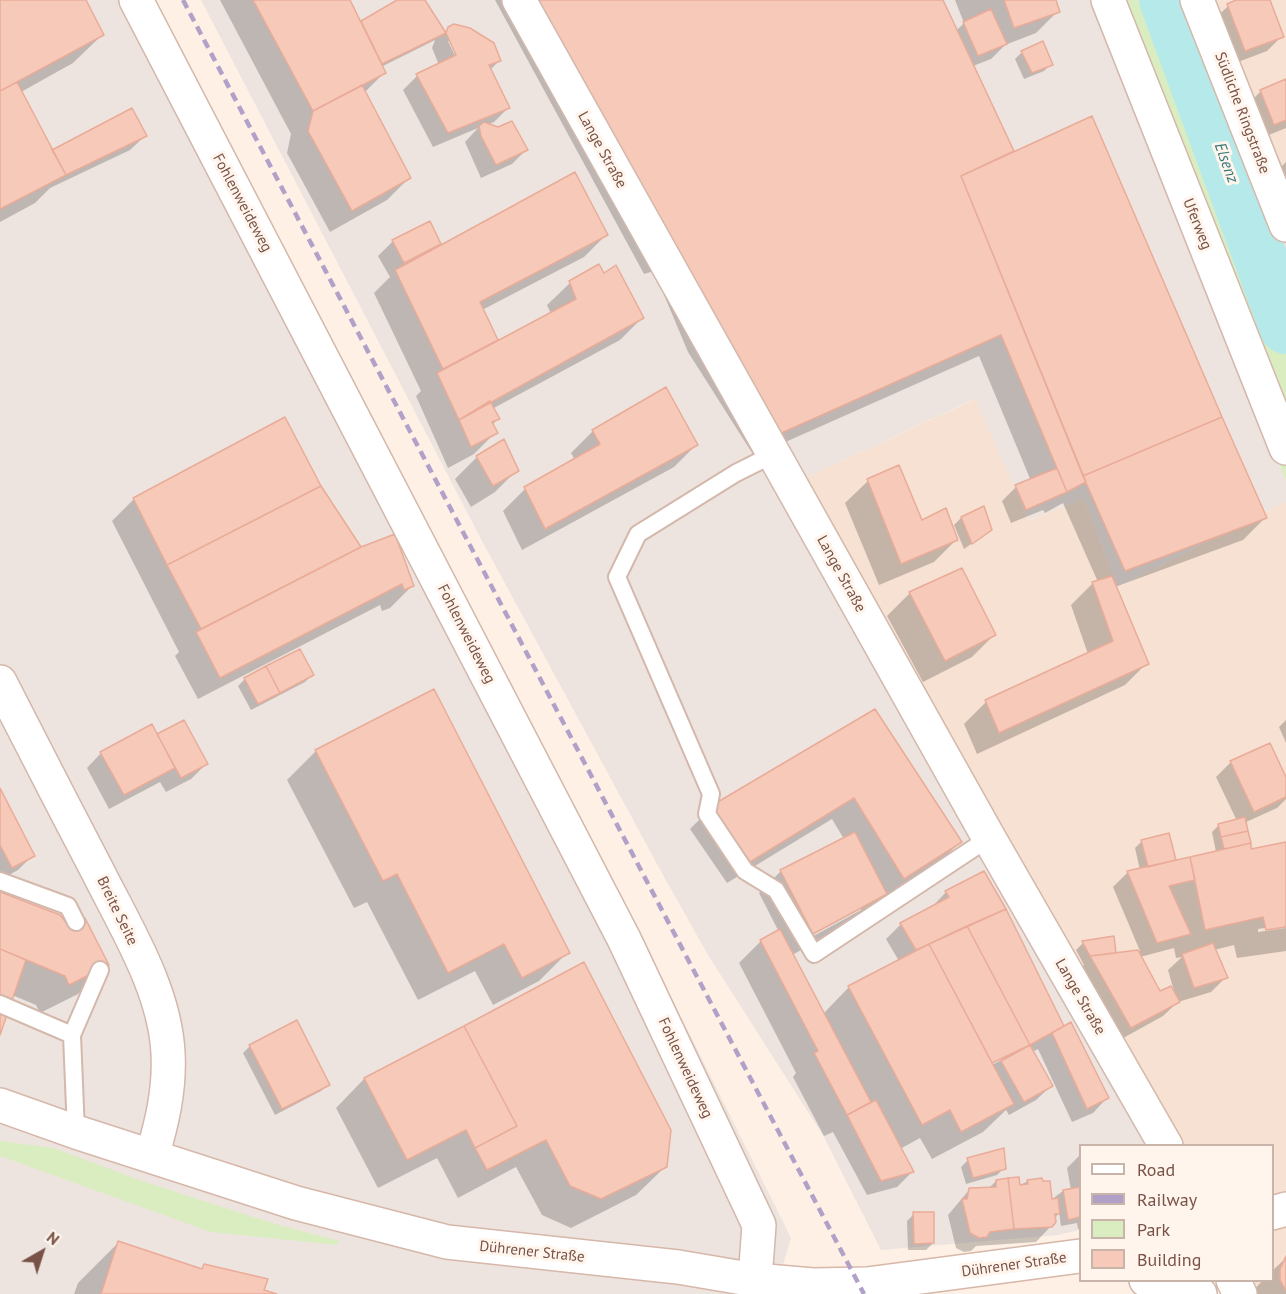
<!DOCTYPE html>
<meta charset="utf-8">
<style>
body{margin:0}
#map{position:relative;width:1286px;height:1294px;overflow:hidden;background:#fef0e4;font-family:"PT Sans",sans-serif}
canvas{display:block}
.legend{position:absolute;left:1079px;top:1144px;width:195px;height:138px;box-sizing:border-box;background:#fff5ec;border:2px solid #c9b4aa;margin:0;padding:8px 10px;list-style:none;font-size:18px;color:#795247}
.legend li{display:flex;align-items:center;gap:12px;height:30px}
.legend b{width:30px;border:2px solid #c9b4aa}
.north{position:absolute;left:12px;top:1222px;width:60px;height:60px;-webkit-text-stroke:4px #fff5ec;paint-order:stroke;rotate:39deg;font-size:16px;font-weight:700;line-height:24px;text-align:center;color:#795247}
.north::after{content:'';display:block;margin:auto;width:21px;height:27px;background:#795247;clip-path:polygon(50% 0,100% 100%,50% 72%,0 100%)}
</style>
<div id="map">
<canvas width="1286" height="1294"></canvas>
<ul class="legend">
<li><b style="height:8px;background:#fff"></b>Road</li>
<li><b style="height:8px;background:#b1a1c9"></b>Railway</li>
<li><b style="height:16px;background:#d9edc1"></b>Park</li>
<li><b style="height:16px;background:#f6c9b9"></b>Building</li>
</ul>
<div class="north">N</div>
</div>
<script>
const context = document.querySelector('canvas').getContext('2d');
context.lineJoin = 'round';
function fill(path, color) {
  context.fillStyle = color;
  context.fill(path, 'evenodd');
}
function stroke(path, color, width, dash) {
  context.strokeStyle = color;
  context.lineWidth = width;
  context.lineCap = dash ? 'butt' : 'round';
  context.setLineDash(dash || []);
  context.stroke(path);
}
function drawText(font, color, halo, rows, align = 'center') {
  context.font = font + ' "PT Sans",sans-serif';
  context.lineWidth = 6;
  context.setLineDash([]);
  context.textBaseline = 'middle';
  context.strokeStyle = halo;
  context.fillStyle = color;
  for (const [text, x, y, turn = 0] of rows) {
    context.save();
    context.translate(x, y);
    context.rotate((+turn || 0) * Math.PI / 180);
    context.textAlign = isNaN(turn) ? turn : align;
    if (halo) context.strokeText(text, 0, 0);
    context.fillText(text, 0, 0);
    context.restore();
  }
}
const residential = new Path2D(`
 M1180 0H1286V275L1227 122Z
 M976 399 1029 520 1084 499 1118 587 1286 502V1294H1245L1237 1281 1272 1280V1146L1160 1145 979 785 783 488Z`);
const industrial = new Path2D(`
 M0 0H151L618 890 791 1238 774 1294H0Z
 M201 0H1099L1286 481V502L1118 587 1084 499 1029 520 975 399 783 488 979 785 1160 1145 1080 1146V1230L1058 1235 881 1250 824 1137 708 955 657 864 481 539Z`);
const green = new Path2D(`
 M1099 0H1180L1286 275V481Z
 M0 1141 54 1148 142 1181 275 1224 339 1241 337 1245 211 1232 0 1156Z`);
const shadow = new Path2D(`
 M0 0H84L102 35 73 63 21 92 52 151 145 136 130 150 50 188 35 203 0 222Z
 M220 0H349L360 23 400 0H424L444 33 449 28 499 61 490 70 509 107 494 122 487 125 526 150 512 164 481 178 465 142 478 128 433 147 403 90 417 76 439 65 432 48 435 40 381 67 384 73 365 92 409 178 387 200 330 232 287 153 291 134ZM448 41H451L460 61 458 62Z
 M495 0H942L956 31 964 23 955 0H1054L1058 11 1036 33 1005 45 991 59 973 66 1013 153 1265 518 1243 540 1115 587 1147 663 1125 685 977 754 964 724 986 702 1088 654 1071 605 1093 583 1098 582 1063 503 1045 513 1043 510 1011 523 1002 501 1016 487 1031 481 979 356 754 456 688 352 654 271 644 274Z
 M1235 0H1268L1282 36 1267 51 1230 65 1213 20Z
 M1022 52 1051 64 1044 71 1024 79 1015 59Z
 M1286 81V128L1259 139 1246 106 1261 91Z
 M1286 162V204L1274 174Z
 M606 235 584 257 482 310 497 342 551 314 547 305 570 283 599 266 603 275 642 318 620 340 492 409 498 419 492 425 496 432 474 454 448 468 416 396 421 391 374 293 390 277 378 256 393 241 440 243 432 250Z
 M593 431 696 445 674 467 522 550 503 511 525 489 575 460 571 453Z
 M477 457 517 470 495 492 471 507 455 479Z
 M898 467 921 522 956 540 934 562 879 585 845 503 868 481Z
 M319 486 360 549 412 586 390 608 382 611 380 605 198 699 175 656 179 652 112 521 134 499Z
 M983 508 991 530 964 549 954 525 961 518Z
 M961 570 994 635 972 657 923 682 887 616 909 594Z
 M312 675 305 682 251 710 238 686 245 679Z
 M875 711 960 842 938 864 881 898 863 916 792 955 823 1014 849 987 899 961 886 939 901 924 932 907 946 892 1062 1026 1058 1030 1107 1098 1093 1113 1072 1122 1038 1049 1032 1052 1051 1086 1036 1100 1009 1115 1006 1110 983 1132 932 1159 920 1138 900 1149 912 1172 897 1187 867 1195 833 1132 824 1136 793 1077 796 1073 739 963 761 941 779 932 759 893 781 871 844 839 832 819 727 883 690 829 712 807ZM861 907V910L808 939 806 937ZM1038 1038V1041L986 1068 985 1065Z
 M1286 720V743L1279 727Z
 M157 736 206 764 191 779 166 792 160 782 109 809 87 768 101 753Z
 M316 751 568 952 539 981 493 1005 475 971 418 1000 367 902 354 908 287 780Z
 M1231 762 1286 781V799L1277 808 1244 823 1249 842 1245 846 1250 851 1286 843V925L1258 929V932L1286 928V951L1237 958 1234 945 1214 950 1226 977 1211 992 1178 1002 1163 1016 1116 1042 1077 972 1084 965 1076 950 1083 943 1112 938 1115 954 1140 951 1113 887 1127 873 1140 870 1135 848 1142 841 1168 834 1174 862 1216 852 1212 832 1219 825 1237 821 1216 777ZM1174 948 1176 958 1182 957 1168 970 1176 998 1159 993 1140 957Z
 M0 790 33 855 18 870 0 880Z
 M0 894 69 928 107 965 78 994 40 1013 36 1005 12 995 0 1031Z
 M583 964 666 1166 636 1195 571 1228 542 1215 516 1167 458 1198 437 1158 378 1188 336 1108 364 1079Z
 M250 1046 328 1084 321 1091 275 1115 243 1053Z
 M1080 1155V1229H1078L1077 1223 1061 1226 1059 1212 1051 1226 1036 1242 976 1246 971 1251 964 1252 956 1248 948 1215 970 1189 989 1188 996 1181 1018 1186 1028 1181 1051 1200 1063 1191 1071 1190 1067 1168Z
 M968 1160 1004 1168 997 1175 966 1184 961 1167Z
 M914 1214 933 1243 926 1250H908L907 1221Z
 M119 1242 200 1270 204 1266 271 1294H74L78 1283Z
 M1286 1258V1294H1250L1263 1280H1272V1271Z`);
const river = new Path2D(`
 M1166 0 1286 327`);
const building = new Path2D(`
 M0 0H86L104 35 0 91Z
 M253 0H350L386 73 313 111Z
 M397 0H425L446 33 382 64 361 21Z
 M528 0H943L1014 151 961 176 1086 482 1067 492 1001 335 777 435Z
 M1004 0H1056L1060 12 1014 28Z
 M1236 0H1270L1284 37 1245 51 1227 4Z
 M991 9 1007 44 978 56 963 22Z
 M454 24 470 28 494 43 501 61 489 65 510 108 448 133 416 74 456 55 446 33 448 27Z
 M1043 41 1053 65 1032 73 1021 51Z
 M1286 79V120L1274 125 1260 90Z
 M17 82 66 175 0 209V91Z
 M362 85 411 178 352 211 308 131 313 111Z
 M132 108 147 136 66 175 52 150Z
 M1092 116 1222 417 1083 476 961 176Z
 M512 121 528 150 496 165 481 136 479 126 484 122 498 127Z
 M575 172 608 235 480 302 498 340 443 369 395 270Z
 M430 221 441 244 404 263 392 240Z
 M599 264 604 273 616 265 644 318 459 420 437 373 576 299 569 281Z
 M666 387 698 445 545 529 524 487 600 444 592 430Z
 M490 401 500 419 492 422 498 433 471 447 459 420Z
 M285 417 321 486 167 565 133 498Z
 M1222 417 1267 518 1125 571 1083 476Z
 M504 439 519 471 493 486 476 456Z
 M899 465 922 520 946 508 958 540 901 564 867 479Z
 M1057 468 1067 492 1026 510 1015 485Z
 M321 486 361 547 201 629 167 565Z
 M984 506 992 530 972 544 961 517Z
 M395 534 414 586 404 590 402 584 220 678 196 632 361 547Z
 M962 568 996 635 945 661 909 592Z
 M1112 576 1149 664 999 733 985 700 1113 641 1092 582Z
 M300 649 314 675 280 693 266 666Z
 M266 666 280 693 258 704 244 678Z
 M434 689 570 953 522 978 504 944 448 973 397 874 383 881 315 750Z
 M875 709 962 842 904 879 854 798 750 862 711 806Z
 M184 720 208 764 181 778 157 734Z
 M152 724 175 768 124 795 100 752Z
 M1270 743 1286 777V797L1254 812 1230 761Z
 M0 788 35 856 12 868 0 845Z
 M1245 817 1248 831 1221 837 1218 824Z
 M1248 831 1251 843 1224 849 1221 837Z
 M855 832 887 894 813 934 780 870Z
 M1169 833 1176 860 1148 867 1141 840Z
 M1286 842V927L1266 930 1263 917 1205 930 1190 857 1251 843V849Z
 M1190 857 1195 880 1169 886 1191 934 1157 943 1127 871Z
 M984 871 1006 909 916 950 900 923 949 897 945 891Z
 M0 892 60 915 69 926 85 918 109 965 69 985 65 976 0 949Z
 M1006 909 1064 1026 1030 1045 967 926Z
 M967 926 1030 1045 992 1063 929 944Z
 M780 929 871 1102 847 1115 814 1053 818 1051 760 940Z
 M1114 936 1116 953 1090 956 1082 941Z
 M1213 943 1228 978 1194 988 1182 954Z
 M929 944 1014 1104 961 1132 950 1110 922 1125 848 986Z
 M0 949 26 960 0 1035Z
 M1138 950 1160 991 1171 986 1180 1002 1131 1028 1090 956Z
 M584 962 671 1130 667 1167 601 1199 570 1186 546 1140 487 1170 475 1148 517 1126 464 1026Z
 M297 1020 330 1085 282 1109 249 1045Z
 M1071 1022 1109 1098 1087 1109 1052 1033Z
 M464 1026 517 1126 475 1148 466 1130 407 1160 364 1078Z
 M1030 1045 1053 1086 1024 1102 1001 1061Z
 M876 1100 914 1172 881 1181 847 1115Z
 M1004 1148 1006 1169 973 1178 967 1158Z
 M1019 1177 1020 1185 1028 1184 1027 1180 1042 1178 1043 1181H1050L1052 1199 1058 1198 1060 1214H1055L1056 1222 1052 1227 1014 1229 1008 1178Z
 M1008 1178 1014 1229 990 1232 987 1237 979 1238 970 1233 962 1199H967L969 1188 996 1187V1180Z
 M1080 1187V1217L1068 1220 1063 1190Z
 M913 1212H934V1243L914 1244Z
 M118 1241 202 1269 204 1264 268 1279 264 1290 277 1294H101Z
 M1286 1256V1291L1280 1280V1269Z`);
const service = new Path2D(`
 M774 454 736 473 638 534 617 577 711 794 707 814 745 871 776 890 814 954 989 838
 M0 881 68 906 76 922
 M0 1004 72 1035 76 1132
 M72 1035 100 970`);
const minor = new Path2D(`
 M136 0 624 939 759 1225 755 1280
 M519 0 989 838 1166 1146
 M1108 0 1286 448
 M1197 0 1286 225
 M0 682C32 745 65 809 98 872 126 928 165 990 168 1053 170 1089 162 1123 152 1156
 M1146 1280 1187 1286 1200 1294
 M1233 1280 1240 1294`);
const secondary = new Path2D(`
 M0 1105 76 1132 296 1203 447 1242 678 1267 755 1280 813 1285 867 1284 1080 1256
 M1272 1213 1286 1209`);
const rail = new Path2D(`
 M183 0 864 1294`);
const streetNames = [
 ["Südliche Ringstraße",1242,113,69],
 ["Lange Straße",602,150,61],
 ["Fohlenweideweg",242,203,62],
 ["Uferweg",1197,224,68],
 ["Lange Straße",841,574,61],
 ["Fohlenweideweg",466,634,63],
 ["Breite Seite",117,911,64],
 ["Lange Straße",1080,997,60],
 ["Fohlenweideweg",685,1068,65],
 ["Dührener Straße",532,1252,6],
 ["Dührener Straße",1014,1265,-8]
];
const waterNames = [
 ["Elsenz",1226,163,70]
];
fill(residential, '#f6e1d2');
fill(industrial, '#ede4df');
fill(green, '#d9edc1');
fill(shadow, '#0003');
stroke(river, '#b6eaea', 54);
fill(building, '#f6c9b9');
stroke(building, '#eaab98', 1.5);
stroke(service, '#d3b8ab', 20);
stroke(minor, '#d3b8ab', 36);
stroke(secondary, '#d6b7a9', 36);
stroke(service, '#fff', 16);
stroke(minor, '#fff', 33);
stroke(secondary, '#fff', 33);
stroke(rail, '#b1a1c9', 4.5, [9, 6]);
drawText('15px', '#795247', '#fff5ec', streetNames);
drawText('italic 16px', '#367779', '#fff5ec', waterNames);
</script>
